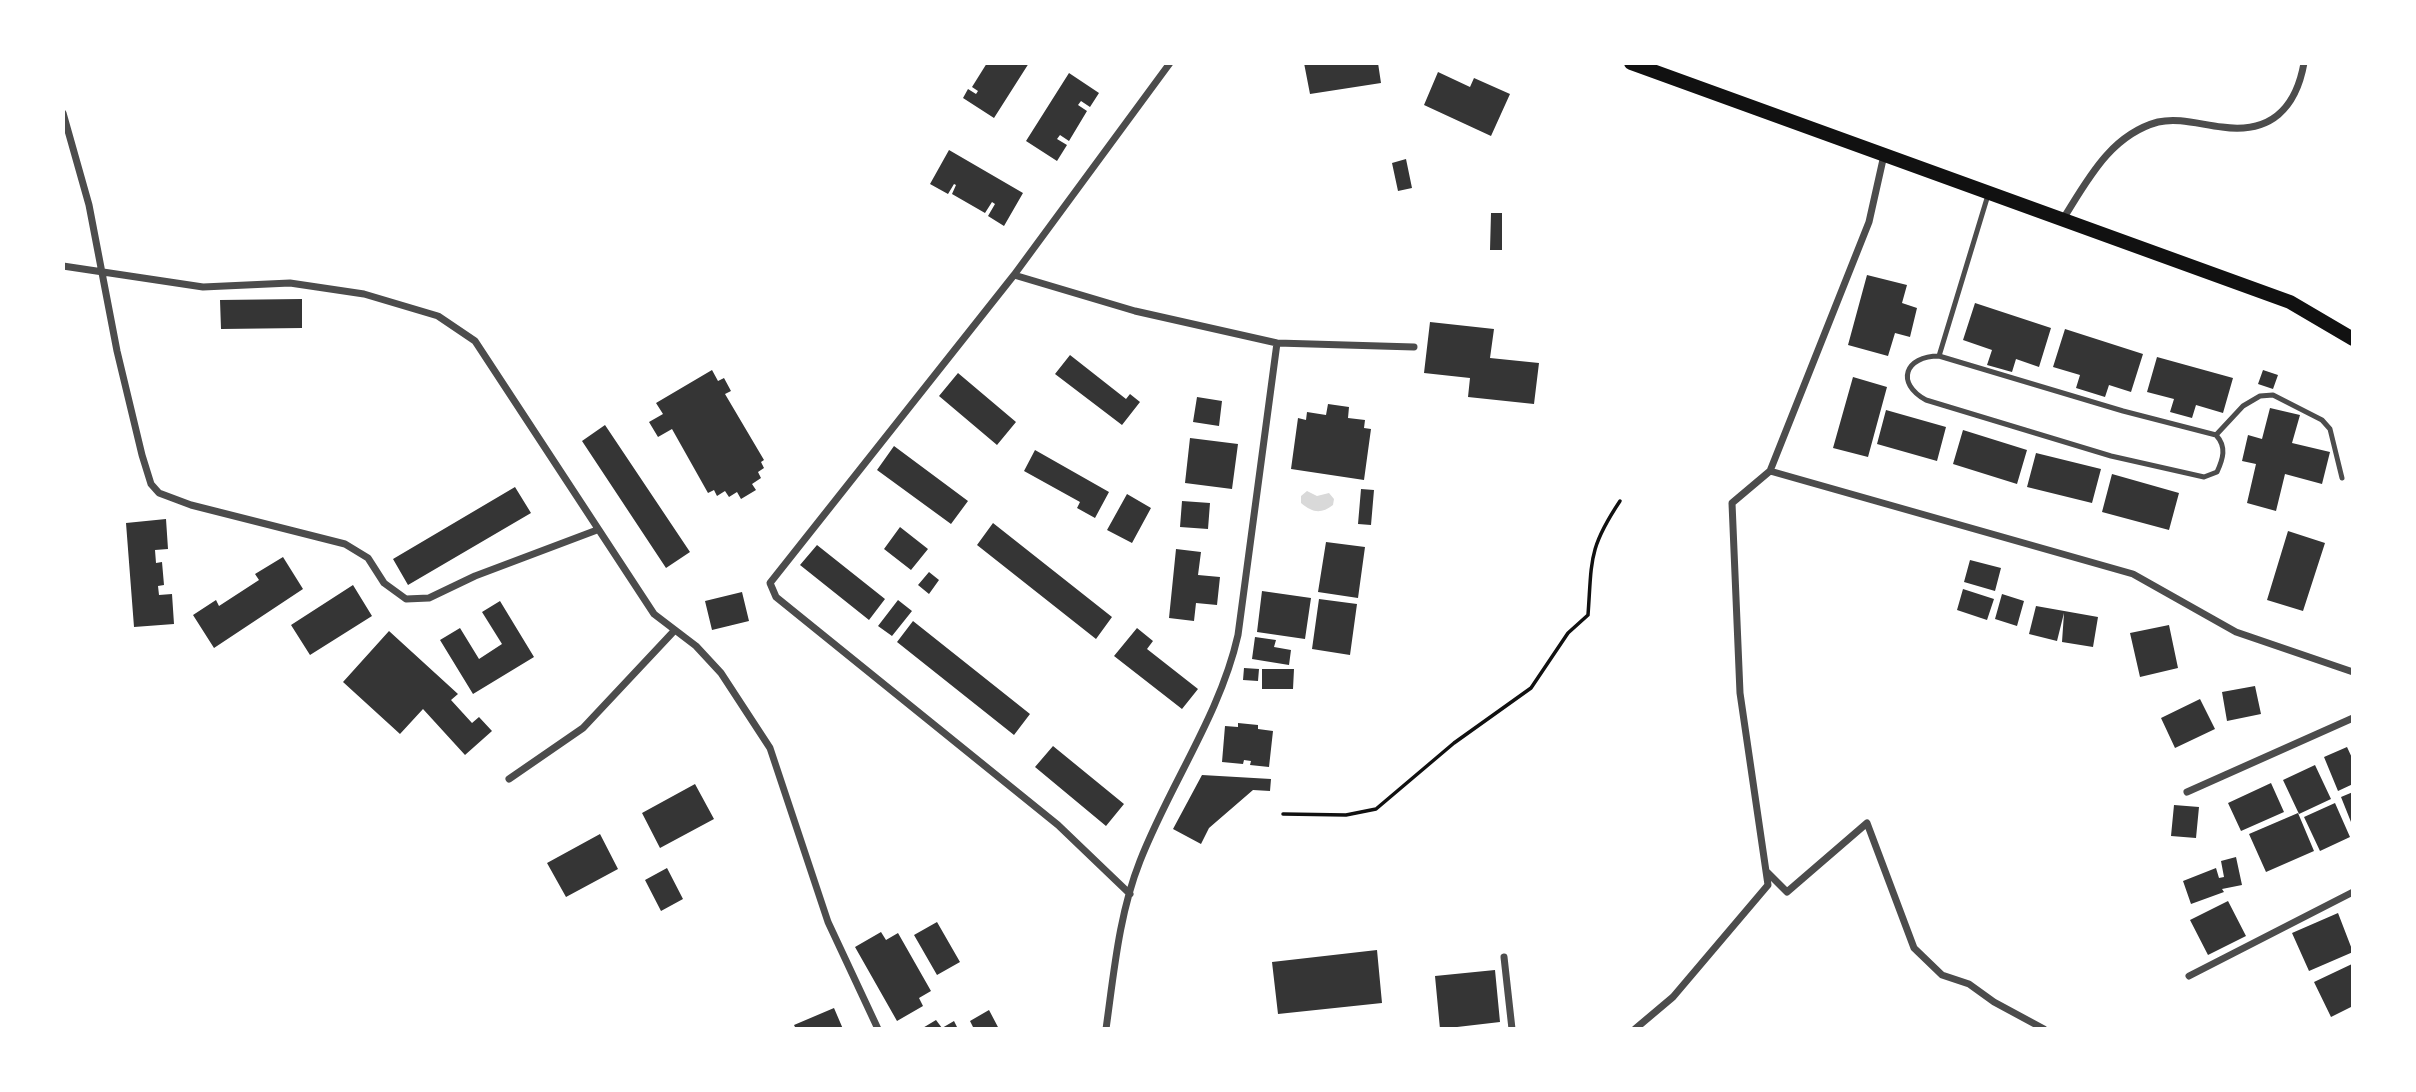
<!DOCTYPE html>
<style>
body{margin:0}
#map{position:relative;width:2416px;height:1092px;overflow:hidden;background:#fff;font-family:"Noto Sans",sans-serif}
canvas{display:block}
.frame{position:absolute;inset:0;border:65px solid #fff;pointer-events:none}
</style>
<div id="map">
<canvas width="2416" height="1092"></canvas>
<div class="frame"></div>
</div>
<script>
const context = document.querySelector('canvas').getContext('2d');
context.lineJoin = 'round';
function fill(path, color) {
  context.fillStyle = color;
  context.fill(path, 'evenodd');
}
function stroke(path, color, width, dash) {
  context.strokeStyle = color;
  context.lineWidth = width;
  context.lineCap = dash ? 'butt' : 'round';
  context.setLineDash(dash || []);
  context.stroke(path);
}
const water = new Path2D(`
 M1307 491 1317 496 1329 493 1334 499 1333 505C1321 514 1313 513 1301 503V496Z`);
const building = new Path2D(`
 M987 63H1029L994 118 963 98 968 89 976 94 978 91 972 87Z
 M1304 63H1378L1381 83 1310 94Z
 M1438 72 1470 87 1474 78 1510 94 1491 136 1424 105Z
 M1069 73 1099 93 1090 107 1081 101 1078 105 1087 111 1069 141 1060 135 1057 139 1067 145 1057 161 1026 141Z
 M949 150 1023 193 1004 226 988 216 995 204 992 202 985 213 952 194 956 185 954 184 948 194 930 184Z
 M1406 159 1412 188 1398 191 1392 163Z
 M1491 213H1502V250H1490Z
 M1867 275 1907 285 1902 303 1917 308 1910 337 1895 333 1888 356 1848 345Z
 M302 299V328L221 329 220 300Z
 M1975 303 2051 328 2039 367 2016 359 2012 372 1987 365 1992 350 1963 340Z
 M1430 322 1494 329 1490 358 1539 363 1534 404 1468 397 1470 378 1424 373Z
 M2065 329 2143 354 2131 392 2109 385 2105 397 2076 388 2080 375 2053 367Z
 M1070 355 1126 399 1130 394 1140 402 1122 425 1055 374Z
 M2157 357 2233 378 2223 413 2196 405 2192 418 2170 412 2174 399 2147 392Z
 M712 370 718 381 724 378 731 391 725 394 764 460 761 462 764 468 758 472 761 478 752 484 756 490 741 499 737 492 729 497 725 491 717 496 714 490 708 493 672 429 658 437 649 422 663 414 656 403Z
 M2263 370 2278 375 2273 389 2258 384Z
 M958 373 1016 422 997 445 939 396Z
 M1853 377 1887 387 1868 457 1833 448Z
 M1197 397 1222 401 1219 426 1193 422Z
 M1328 404 1349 407 1348 418 1365 420 1364 428 1371 429 1364 480 1291 469 1298 418 1306 420 1307 412 1326 415Z
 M2270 408 2300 415 2292 443 2330 452 2322 484 2285 474 2276 511 2247 503 2256 464 2242 461 2248 435 2262 439Z
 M1886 410 1946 427 1937 461 1877 444Z
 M605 425 690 552 666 568 582 441Z
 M1963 430 2027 450 2017 484 1953 464Z
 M1190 438 1238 444 1232 489 1185 483Z
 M894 446 968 501 951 524 877 470Z
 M1035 450 1109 492 1095 518 1077 508 1080 502 1024 471Z
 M2036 453 2101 469 2092 503 2027 487Z
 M2112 474 2179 493 2169 530 2102 512Z
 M515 487 531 513 408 585 393 559Z
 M1361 489 1374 490 1371 525 1358 524Z
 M1127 494 1151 508 1132 543 1107 530Z
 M1182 501 1210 503 1208 529 1180 527Z
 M166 519 168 549 155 550 156 563 162 562 164 585 158 586 159 595 172 594 174 624 134 627 126 523Z
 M993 523 1112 617 1096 639 977 545Z
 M900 527 928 549 911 570 884 549Z
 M2288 531 2325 543 2303 611 2267 600Z
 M1326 542 1365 547 1358 598 1318 592Z
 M817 545 885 599 869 620 800 565Z
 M1176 549 1201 552 1198 575 1220 577 1217 605 1196 603 1194 621 1169 618Z
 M283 557 303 589 214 648 193 615 216 600 219 606 259 580 255 574Z
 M1970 560 2001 568 1995 591 1964 582Z
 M929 572 939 580 929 594 918 585Z
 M353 585 372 616 310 655 291 625Z
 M1963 589 1994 599 1987 620 1957 610Z
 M1262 591 1311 598 1305 639 1257 632Z
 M742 592 749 621 712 630 705 601Z
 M2002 594 2024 601 2017 626 1995 619Z
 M1319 599 1357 604 1350 655 1312 649Z
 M898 600 912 611 892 636 878 626Z
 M500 601 534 657 473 694 440 640 460 628 479 659 502 644 482 612Z
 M2036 606 2098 617 2093 647 2062 642 2064 613 2057 641 2029 634Z
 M913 621 1030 714 1014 735 897 642Z
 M2169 625 2178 668 2140 677 2130 633Z
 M1137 628 1153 641 1147 649 1198 689 1182 709 1114 656Z
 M389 631 458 694 451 700 472 723 479 717 492 731 465 755 423 709 400 734 343 682Z
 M1255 637 1276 640 1274 647 1291 650 1289 665 1252 659Z
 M1244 668 1259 669 1258 681 1243 680Z
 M1262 669H1294L1293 689H1262Z
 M2255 686 2261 714 2227 721 2222 692Z
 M2200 699 2215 729 2175 748 2161 718Z
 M1238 723 1258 725V729L1273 731 1269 767 1250 765 1251 761 1244 760 1243 764 1222 762 1225 726 1238 727Z
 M1053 746 1124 804 1106 826 1035 767Z
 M2347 747 2353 760V784L2338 791 2324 757Z
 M2315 765 2331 799 2299 814 2283 780Z
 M1202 775 1271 779 1270 791 1253 790 1209 828 1201 844 1173 829Z
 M2271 783 2284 812 2241 831 2228 803Z
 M695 784 714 819 660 848 642 813Z
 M2353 792V827L2341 797Z
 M2335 803 2350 837 2320 851 2304 817Z
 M2174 805 2199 807 2196 838 2171 836Z
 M2298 813 2314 851 2266 872 2249 834Z
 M600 834 618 869 566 897 547 863Z
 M2236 857 2242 885 2222 889 2224 892 2191 904 2183 881 2216 868 2219 878 2224 877 2221 861Z
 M667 868 683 899 661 911 645 880Z
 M2228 901 2246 936 2208 955 2190 920Z
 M2338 913 2353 952 2309 971 2292 933Z
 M937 922 960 962 937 975 914 935Z
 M881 932 886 940 898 933 931 991 919 998 923 1006 897 1021 855 947Z
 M1377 950 1382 1003 1278 1014 1272 962Z
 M2352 964 2353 1006 2331 1017 2314 982Z
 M1495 970 1500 1022 1440 1029 1435 976Z
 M834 1008 843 1029H796L794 1025Z
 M989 1010 999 1029H974L970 1021Z
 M936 1020 942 1028 954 1021 958 1029H921Z`);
const path = new Path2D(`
 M1283 814 1346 815 1376 809 1454 743 1531 688 1568 633 1588 615C1592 560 1588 549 1620 501`);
const service = new Path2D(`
 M1939 356 2123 411 2216 435C2227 447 2223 459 2217 472L2204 477 2111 456 1926 400C1895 383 1905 356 1939 356Z
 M1939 356 1988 195
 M2216 435 2243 406 2260 396 2273 395 2322 420 2330 429 2342 478`);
const minor = new Path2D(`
 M63 113 89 205 117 351 142 455 151 484 159 493 191 505 345 544 368 558 384 583 406 599 429 598 475 576 597 530
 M2063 219C2087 181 2110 135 2158 122 2179 117 2202 125 2222 127 2271 134 2296 108 2304 63
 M63 266 203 287 290 283 364 294 438 316 475 341 654 614 696 646 721 673 770 748 828 922 878 1029
 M1014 275 1135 311 1277 343 1414 347
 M1770 471 2133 574 2236 632 2353 672
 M509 779 583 728 674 631
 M2187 792 2353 718
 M1767 872 1787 892 1867 823 1914 948 1942 975 1969 984 1994 1002 2044 1029
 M1130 894 1058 825 776 597 770 583 1014 275 1170 63
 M1504 957 1512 1029
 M2189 976 2353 892
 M1106 1029C1114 972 1119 914 1140 861 1170 784 1220 715 1238 635L1277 343
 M1635 1029 1673 997 1768 885 1740 693 1732 503 1770 471 1869 222 1884 155`);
const secondary = new Path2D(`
 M1631 63 2290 302 2353 339`);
fill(water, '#d9d9d9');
fill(building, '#353535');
stroke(path, '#111', 3.5);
stroke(service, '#4c4c4c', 5);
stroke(minor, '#4c4c4c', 7);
stroke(secondary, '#111', 14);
</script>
